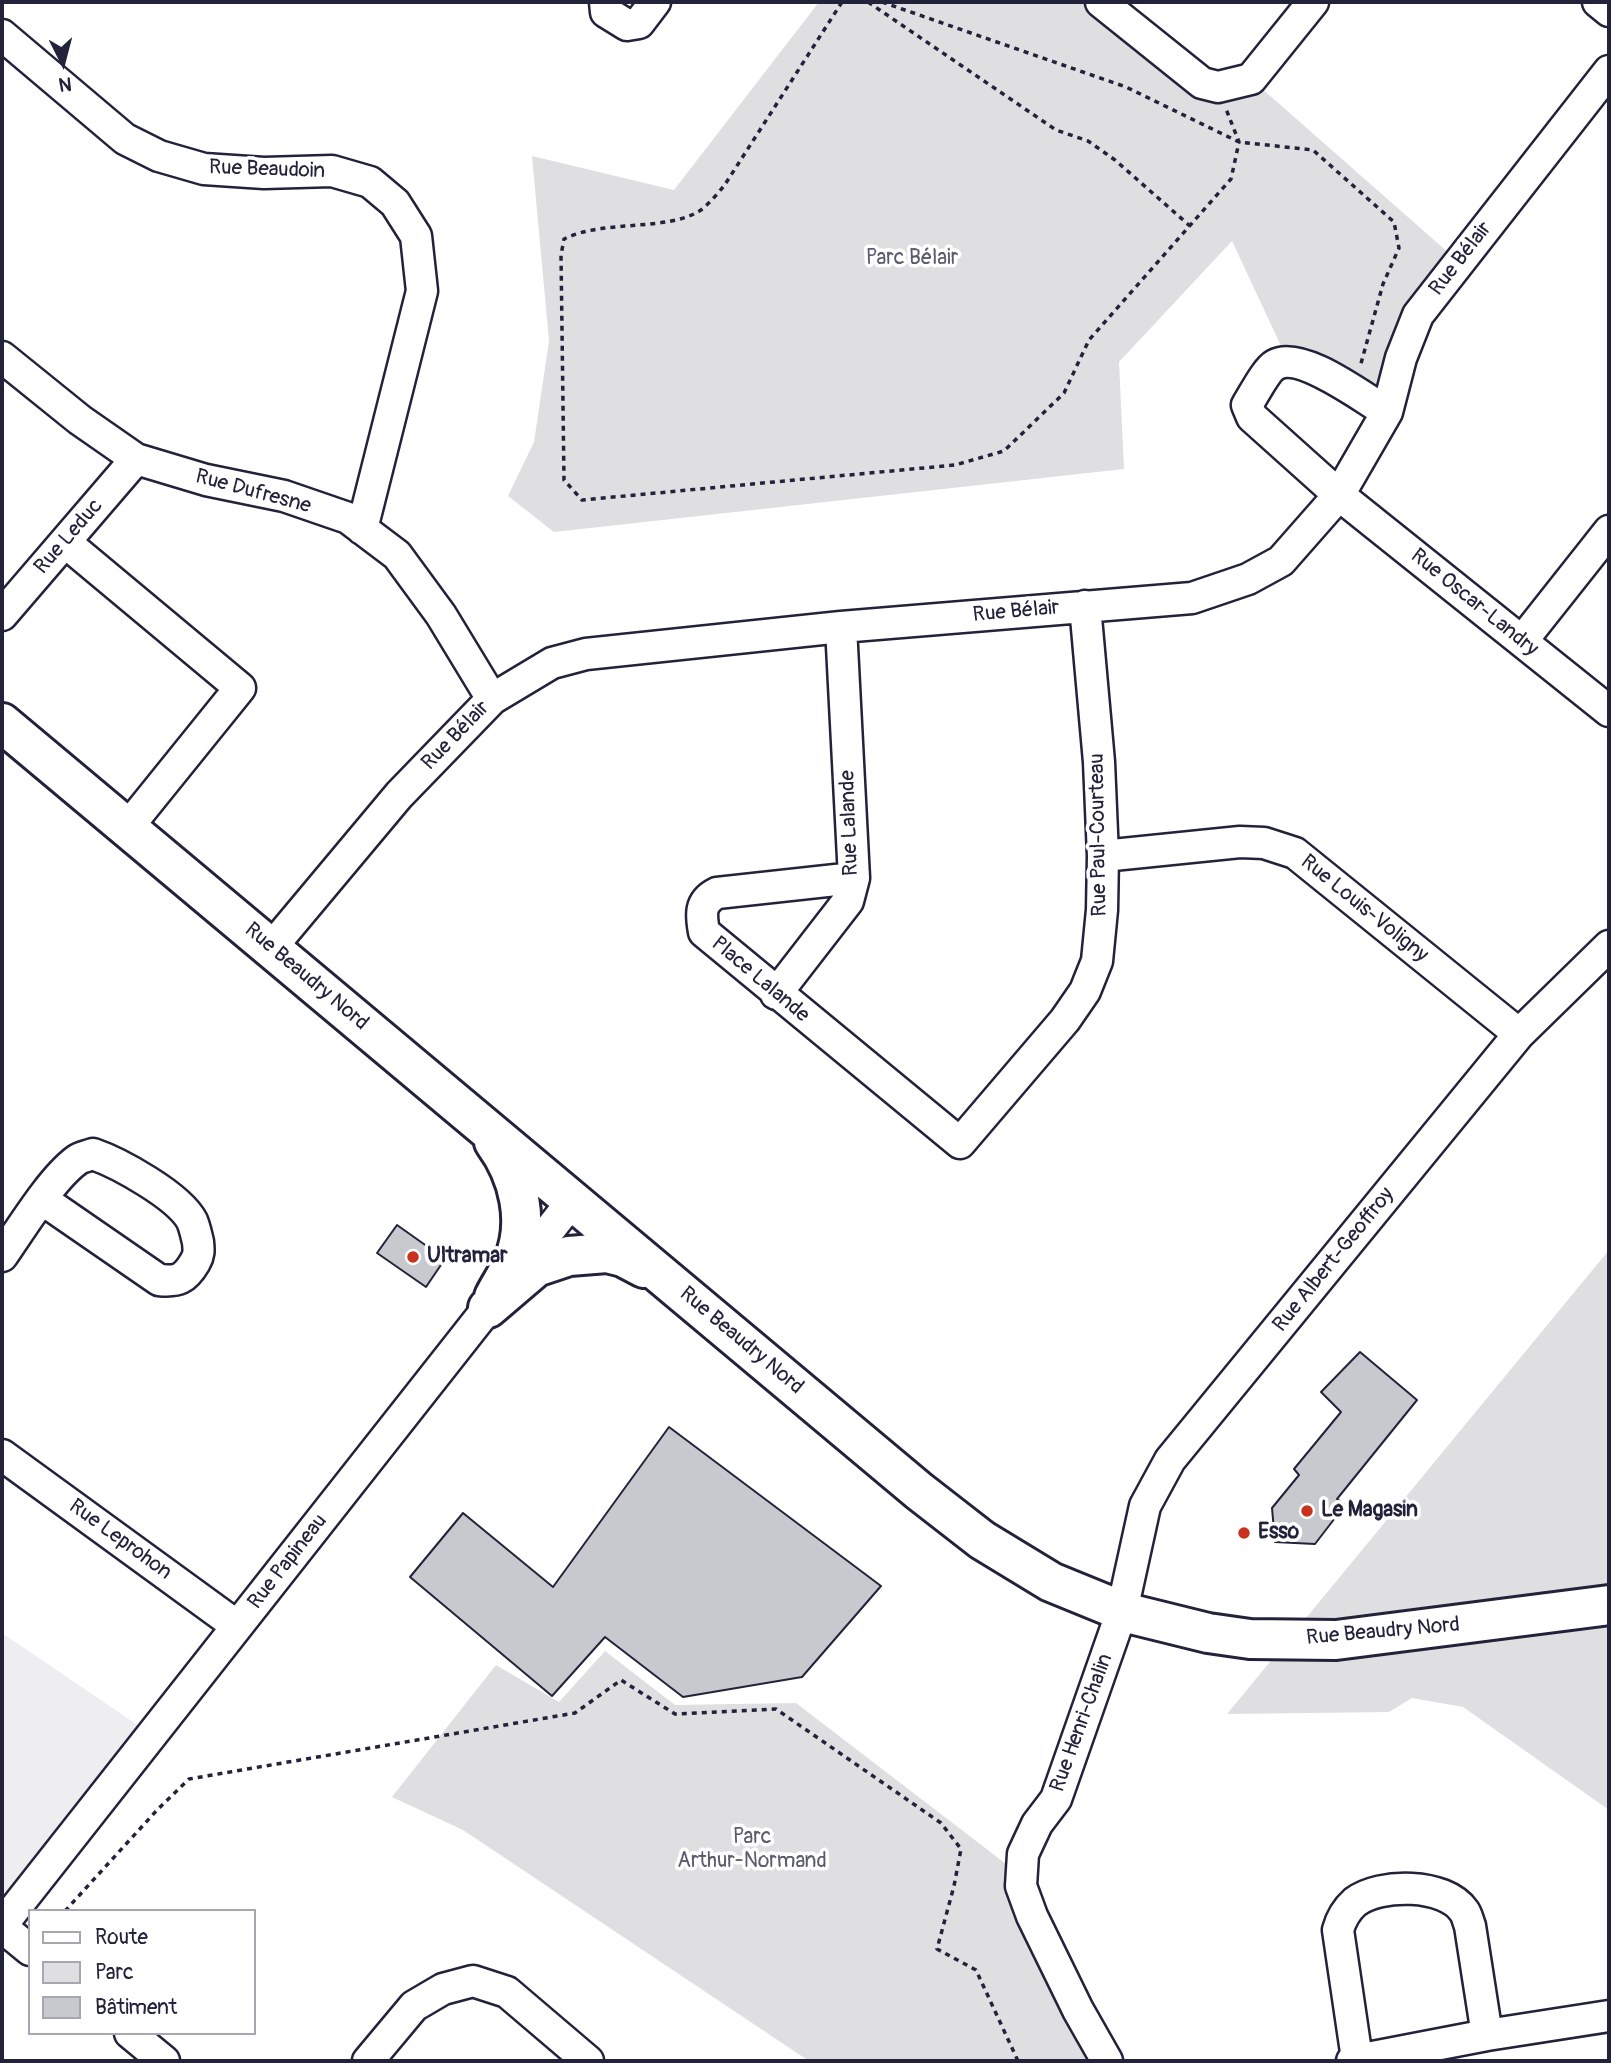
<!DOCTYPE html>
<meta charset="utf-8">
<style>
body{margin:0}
#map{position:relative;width:1611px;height:2063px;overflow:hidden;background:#fff;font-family:Pangolin,sans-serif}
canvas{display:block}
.frame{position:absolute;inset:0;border:4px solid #22223b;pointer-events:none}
.legend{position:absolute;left:28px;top:1909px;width:228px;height:126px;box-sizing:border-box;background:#fff;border:2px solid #a7a7b1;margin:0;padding:9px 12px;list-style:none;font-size:21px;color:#22223b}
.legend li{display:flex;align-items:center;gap:14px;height:35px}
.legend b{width:35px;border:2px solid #a7a7b1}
.north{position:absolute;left:28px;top:28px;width:70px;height:70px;-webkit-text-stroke:5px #fff;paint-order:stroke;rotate:174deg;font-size:19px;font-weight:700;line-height:28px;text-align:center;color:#22223b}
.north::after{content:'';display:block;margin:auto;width:24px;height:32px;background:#22223b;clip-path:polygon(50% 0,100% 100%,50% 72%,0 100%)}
</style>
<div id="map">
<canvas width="1611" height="2063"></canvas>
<div class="frame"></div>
<ul class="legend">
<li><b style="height:9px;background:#fff"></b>Route</li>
<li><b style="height:19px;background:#dfdfe2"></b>Parc</li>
<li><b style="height:19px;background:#c8c8cf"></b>Bâtiment</li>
</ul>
<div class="north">N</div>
</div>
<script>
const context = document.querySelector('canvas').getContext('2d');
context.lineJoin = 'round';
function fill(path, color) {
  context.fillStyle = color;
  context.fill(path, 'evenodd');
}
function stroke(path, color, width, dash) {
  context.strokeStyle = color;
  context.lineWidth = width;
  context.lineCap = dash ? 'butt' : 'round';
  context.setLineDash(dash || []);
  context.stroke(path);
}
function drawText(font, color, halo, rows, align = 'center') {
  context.font = font + ' Pangolin,sans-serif';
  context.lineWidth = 7;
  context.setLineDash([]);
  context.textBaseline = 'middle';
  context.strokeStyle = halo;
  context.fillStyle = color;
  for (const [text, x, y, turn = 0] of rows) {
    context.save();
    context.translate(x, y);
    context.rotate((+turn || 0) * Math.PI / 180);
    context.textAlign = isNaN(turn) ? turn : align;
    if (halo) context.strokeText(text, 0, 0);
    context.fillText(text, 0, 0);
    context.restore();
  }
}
const built = new Path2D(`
 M2 1633 142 1728 2 1899Z`);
const green = new Path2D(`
 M819 2H1101L1202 83 1251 79 1459 262 1387 412 1288 361 1232 241 1119 362 1124 469 554 532 508 496 534 442 549 341 532 156 674 190Z
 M1609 1250V1810L1463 1707 1412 1698 1389 1712 1227 1714Z
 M605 1651 675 1705 796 1703 1010 1867 1107 2061H809L463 1830 392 1797 496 1665 559 1702Z`);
const building = new Path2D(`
 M397 1225 445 1259 426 1287 377 1253Z
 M1360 1352 1417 1400 1337 1499 1345 1505 1315 1544 1275 1542 1272 1508 1299 1475 1294 1469 1341 1412 1321 1392Z
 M669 1427 881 1586 802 1677 683 1697 605 1637 552 1696 410 1577 463 1513 553 1587Z`);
const path = new Path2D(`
 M842 2 724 186C717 194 709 204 701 210 668 232 604 219 564 239L561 255 564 480 582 500 955 465 1004 451 1064 393 1089 340 1231 179 1239 142 1226 109
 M868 2 1056 130 1088 141 1115 160 1190 226
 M882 2 1126 87 1239 142 1313 150 1394 222 1399 248 1383 284 1360 367
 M65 1911 158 1809 189 1779 575 1713 621 1680 675 1714 776 1709 941 1823 961 1849 954 1886 937 1949 976 1970 1018 2061`);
const minor = new Path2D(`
 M605 2 606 12 627 25 639 23 655 2
 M1101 2 1202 83 1218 87 1251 79 1313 2
 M1598 2 1609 11
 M2 35 125 139 159 156 204 169 264 173 332 171 370 182 395 203 416 236 422 291 362 529
 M2 357 80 420 136 459 206 480 284 496 348 518 397 555 441 615 492 699
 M1387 412C1363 398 1301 350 1275 365 1266 370 1253 396 1247 405L1252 417 1339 495 1609 711
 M65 542 240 688 127 828
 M2 615 136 459
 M1522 641 1609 531
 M1103 856 1240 842 1264 843 1295 853 1519 1034
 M854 878 717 893C699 902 701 915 704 932L960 1143 1065 1020 1085 991 1097 961 1102 910 1103 856 1099 762 1085 606
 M271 948 399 795 492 699 552 663 586 654 841 627 1192 598 1248 579 1281 561 1339 495 1387 412 1401 358 1418 315 1609 71
 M776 994 848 901 854 878 841 627
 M2 1256C21 1229 51 1179 77 1160 81 1157 88 1156 93 1154 119 1163 179 1196 192 1221 195 1228 196 1234 198 1242 199 1251 199 1255 195 1262 185 1279 178 1282 159 1280L43 1200
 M2 1455 237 1626
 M2 1925 573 1200
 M2 1927 30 1950
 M130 2033 164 2061
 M1357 2059 1338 1930C1341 1919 1346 1910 1355 1902 1380 1883 1445 1883 1464 1911 1467 1915 1468 1921 1470 1926L1487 2035
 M368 2061 414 2006 443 1989 473 1981 507 1992 588 2061
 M1107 2061 1078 2010 1032 1916 1021 1886 1023 1854 1037 1824 1056 1799 1122 1611 1145 1506 1170 1460 1519 1034 1609 946
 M1352 2061 1487 2035 1609 2016`);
const major = new Path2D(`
 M2 723 919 1491 982 1540 1051 1582 1127 1613 1208 1633 1250 1639 1336 1640 1609 1605
 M494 1142C519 1176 530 1222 513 1262 508 1274 500 1285 494 1297
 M488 1308 536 1267 569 1256 607 1253 623 1257 644 1268`);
const markers = [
 [413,1257,7,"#c8321e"],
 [1307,1511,7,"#c8321e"],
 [1244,1533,7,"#c8321e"]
];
const streetNames = [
 ["Rue Beaudoin",267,170,2],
 ["Rue Bélair",1461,259,-52],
 ["Rue Dufresne",253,492,15],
 ["Rue Leduc",69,537,-49],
 ["Rue Oscar-Landry",1474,603,39],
 ["Rue Bélair",1016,612,-5],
 ["Rue Bélair",456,736,-46],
 ["Rue Lalande",850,823,-92],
 ["Rue Paul-Courteau",1099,835,-91],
 ["Rue Louis-Voligny",1364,909,39],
 ["Rue Beaudry Nord",306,977,40],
 ["Place Lalande",760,980,40],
 ["Rue Albert-Geoffroy",1334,1260,-51],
 ["Rue Beaudry Nord",741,1341,40],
 ["Rue Leprohon",120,1540,36],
 ["Rue Papineau",288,1562,-52],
 ["Rue Beaudry Nord",1383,1632,-5],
 ["Rue Henri-Chalin",1082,1723,-70]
];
const parkNames = [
 ["Parc Bélair",912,259],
 ["Parc",752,1838],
 ["Arthur-Normand",752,1862]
];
const poiNames = [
 ["Ultramar",427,1257],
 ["Le Magasin",1321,1511],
 ["Esso",1258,1533]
];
fill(built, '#eeeef1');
fill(green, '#dfdfe2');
fill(building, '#c8c8cf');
stroke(building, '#22223b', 2);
stroke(minor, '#22223b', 35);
stroke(major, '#22223b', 44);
stroke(path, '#22223b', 3.5, [5, 5]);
stroke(minor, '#fff', 30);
stroke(major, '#fff', 38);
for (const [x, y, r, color] of markers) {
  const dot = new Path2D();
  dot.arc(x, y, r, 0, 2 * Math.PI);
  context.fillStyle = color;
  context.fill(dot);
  stroke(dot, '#fff', 2.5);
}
drawText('21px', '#22223b', '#fff', streetNames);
drawText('21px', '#5b5b6d', '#fff', parkNames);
drawText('bold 21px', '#22223b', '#fff', poiNames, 'left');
</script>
